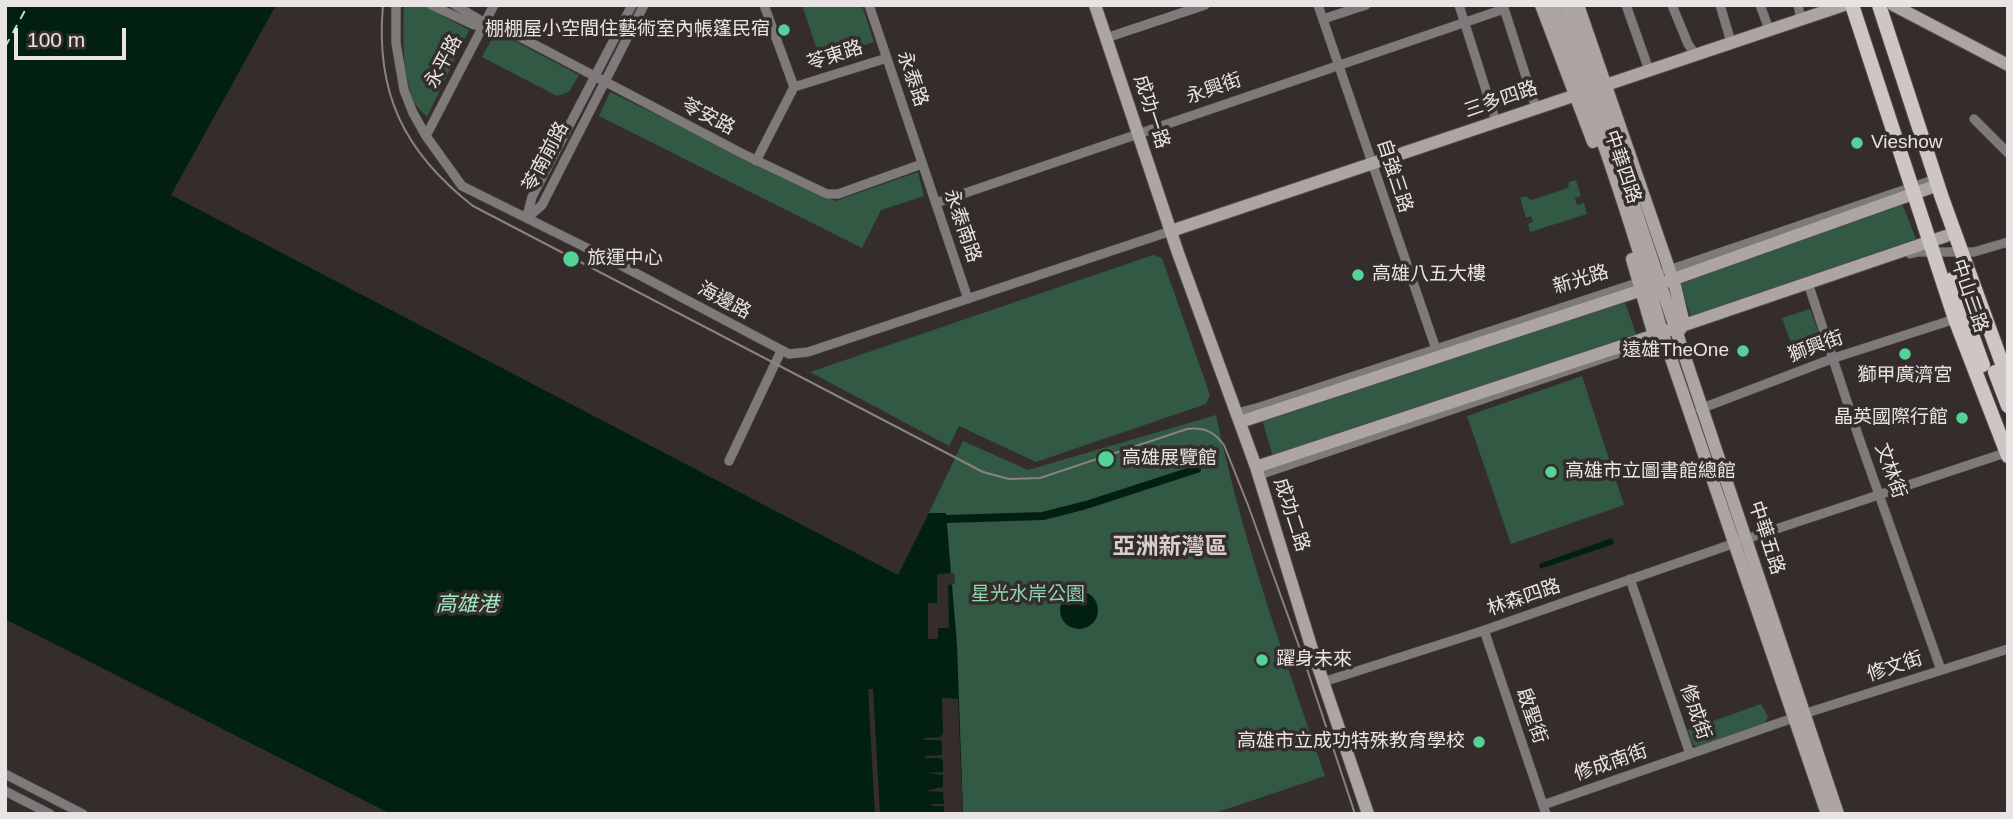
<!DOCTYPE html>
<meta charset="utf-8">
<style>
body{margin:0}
#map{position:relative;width:2013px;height:819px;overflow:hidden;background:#342d2c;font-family:Helvetica,sans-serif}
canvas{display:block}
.frame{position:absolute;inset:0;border:7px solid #e9e4e3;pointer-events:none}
.scale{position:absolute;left:14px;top:28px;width:112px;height:32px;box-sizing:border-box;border:4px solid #e9e4e3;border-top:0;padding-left:9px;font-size:21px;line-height:24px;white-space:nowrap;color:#e9e4e3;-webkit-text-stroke:5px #342d2c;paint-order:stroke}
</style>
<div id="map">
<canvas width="2013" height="819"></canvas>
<div class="frame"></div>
<div class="scale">100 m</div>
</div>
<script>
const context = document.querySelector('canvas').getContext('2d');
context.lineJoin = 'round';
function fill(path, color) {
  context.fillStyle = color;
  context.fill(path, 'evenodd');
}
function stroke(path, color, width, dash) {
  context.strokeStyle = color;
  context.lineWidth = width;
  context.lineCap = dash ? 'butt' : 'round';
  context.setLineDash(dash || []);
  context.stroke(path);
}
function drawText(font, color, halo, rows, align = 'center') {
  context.font = font + ' Helvetica,"Noto Sans TC",sans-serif';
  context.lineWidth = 7;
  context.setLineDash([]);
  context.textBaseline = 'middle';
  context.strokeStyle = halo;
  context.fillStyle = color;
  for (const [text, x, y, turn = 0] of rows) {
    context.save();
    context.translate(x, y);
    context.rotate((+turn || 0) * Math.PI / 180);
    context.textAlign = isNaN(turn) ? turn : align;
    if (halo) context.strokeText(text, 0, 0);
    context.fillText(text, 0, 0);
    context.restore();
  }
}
const green = new Path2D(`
 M404 5H422L469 30 427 117C422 112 416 106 413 100 402 71 403 36 404 5Z
 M802 5H862L874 42 820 59Z
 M496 31 579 75 569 92 557 96 482 57Z
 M610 92 835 201 918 172 924 196 881 210 862 248 599 116Z
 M1576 180 1581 196 1575 198 1577 205 1584 203 1587 214 1530 232 1528 224 1533 222 1531 216 1526 218 1520 198 1526 196 1531 200 1568 188 1569 182Z
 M1902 203 1916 239 1691 317 1678 279Z
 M1153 255 1162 258 1210 395 1206 404 1036 462 959 426 949 446 810 372Z
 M1624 299 1637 337 1273 456 1262 420Z
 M1810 309 1825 350 1797 360 1782 318Z
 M1582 376 1624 505 1511 544 1467 416Z
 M1216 415C1242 538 1284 657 1325 776L1212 814H963L958 691 946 513H929L963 441 1028 470Z
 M1761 704 1768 716 1765 724 1699 747 1693 745 1688 730Z`);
const water = new Path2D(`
 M5 5H276L171 195 898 575 929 513H946L957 645 963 814H391L5 619Z
 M1612 538 1614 544 1540 569 1539 564Z
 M1060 610a19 19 0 1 1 38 0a19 19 0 1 1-38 0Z`);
const pier = new Path2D(`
 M954 573 955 584 948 585 949 628H938V639H928V603H937V574Z
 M868 689H873L880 814H875Z
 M942 698 958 699 963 814H944V806H932V804H944L943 792 926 791 943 787V775L925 773 943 772V760L940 758H925V756L942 755V742L940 740H924V738L940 737 943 734Z`);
const canal = new Path2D(`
 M947 519 1043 516 1086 505 1197 469`);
const ferry = new Path2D(`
 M5 47 28 5`);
const street = new Path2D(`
 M396 5V43L404 90 413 113 426 136 462 186 609 259 789 354 808 352 1171 231
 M431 5 474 25 485 23
 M455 5 485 23 501 27 743 154 827 194H838L922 164
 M764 5 794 87
 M869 5 968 299
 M1318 5 1437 352
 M1459 5 1496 122
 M1503 5 1536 108
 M1626 5 1649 70
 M1672 5 1688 44 1695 54
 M1720 5 1731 42
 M1760 5 1769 29
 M1798 5 1801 19
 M1323 19 1366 5
 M1106 38 1205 5
 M1974 119 2008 153
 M426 136 494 5
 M756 161 794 87 887 58
 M936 203 1504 9
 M527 216 532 197 632 5
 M527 218 542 205 644 5
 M1910 254 1918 252H1974L2008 242
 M1666 271 1936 179
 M1808 283 1859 438 1941 670
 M1700 409 1834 358 1955 319
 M1237 413 1260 407 1643 281
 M729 461 781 351
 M1259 475 1625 351
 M1630 579 1690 754 1816 710 2008 649
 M1484 630 1546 814
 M1323 682 1479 632 1761 534 2008 452
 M5 774 83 814
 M5 791 50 814
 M1543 805 1690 754`);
const secondary = new Path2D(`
 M1095 5 1178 253 1256 467 1311 646 1368 814
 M1541 5 1593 142
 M1554 5C1593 113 1632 221 1662 332L1827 814
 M1567 5 1838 814
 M1578 5 1675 286 1684 324 1679 331
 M1893 5 2008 65
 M1171 231 1844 5
 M1632 259 1653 332
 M1240 422 1660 284 1938 185
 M1256 467 1649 337 1946 236`);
const primary = new Path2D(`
 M1852 5 1955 319 2008 456
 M1879 5 1942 198 2008 380
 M1952 279 1983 365
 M1995 372 2008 406`);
const tram = new Path2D(`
 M383 5C375 93 404 152 473 206L983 472 1009 479 1040 478 1187 429C1205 427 1214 432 1224 445L1248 505 1305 663 1355 814`);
const markers = [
 [784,30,7,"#54d396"],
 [1857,143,7,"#54d396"],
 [571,259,9,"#54d396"],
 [1358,275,7,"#54d396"],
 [1743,351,7,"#54d396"],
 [1905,354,7,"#54d396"],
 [1962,418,7,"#54d396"],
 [1106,459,9,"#54d396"],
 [1551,472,7,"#54d396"],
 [1262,660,7,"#54d396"],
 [1479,742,7,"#54d396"]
];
const poiNames = [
 ["棚棚屋小空間住藝術室內帳篷民宿",770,30,"right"],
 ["Vieshow",1871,143],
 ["旅運中心",587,259],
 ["高雄八五大樓",1372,275],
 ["遠雄TheOne",1729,351,"right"],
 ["獅甲廣濟宮",1905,376,"center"],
 ["晶英國際行館",1948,418,"right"],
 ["高雄展覽館",1122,459],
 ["高雄市立圖書館總館",1565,472],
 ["躍身未來",1276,660],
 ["高雄市立成功特殊教育學校",1465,742,"right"]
];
const streetNames = [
 ["苓東路",835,56,-18],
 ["永平路",444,62,-62],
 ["永泰路",912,79,71],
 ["永興街",1214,89,-19],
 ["三多四路",1501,100,-19],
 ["成功一路",1151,112,72],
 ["苓安路",708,117,27],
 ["苓南前路",546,157,-62],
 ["中華四路",1622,167,71],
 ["自強三路",1394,176,72],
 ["永泰南路",962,226,71],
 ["新光路",1581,280,-17],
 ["中山二路",1969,296,71],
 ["海邊路",724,301,28],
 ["獅興街",1816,347,-20],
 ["文林街",1890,471,70],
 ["成功二路",1291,515,72],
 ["中華五路",1766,538,72],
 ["林森四路",1524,598,-19],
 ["修文街",1895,667,-18],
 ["修成街",1695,712,71],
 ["啟聖街",1531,716,71],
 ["修成南街",1611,763,-19]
];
const parkNames = [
 ["星光水岸公園",1028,595]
];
const waterNames = [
 ["高雄港",467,605]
];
const quarterNames = [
 ["亞洲新灣區",1170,548]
];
fill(green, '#315944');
fill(water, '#012012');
fill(pier, '#342d2c');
stroke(canal, '#012012', 8);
stroke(ferry, '#a2e8c1', 2, [9, 7]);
stroke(street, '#514a49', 10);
stroke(secondary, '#514a49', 14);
stroke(primary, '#514a49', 16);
stroke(street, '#7f7a7a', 9);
stroke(secondary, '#aca5a4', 12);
stroke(primary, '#cec6c5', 14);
stroke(tram, '#898281', 2);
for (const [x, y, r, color] of markers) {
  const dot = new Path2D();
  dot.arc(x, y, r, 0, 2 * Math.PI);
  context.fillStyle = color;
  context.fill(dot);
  stroke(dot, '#342d2c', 2.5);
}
drawText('19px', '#e9e4e3', '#342d2c', poiNames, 'left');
drawText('19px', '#e9e4e3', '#342d2c', streetNames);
drawText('19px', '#91d6af', '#342d2c', parkNames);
drawText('italic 21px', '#a2e8c1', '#342d2c', waterNames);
drawText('bold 23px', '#d8cecd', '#342d2c', quarterNames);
</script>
